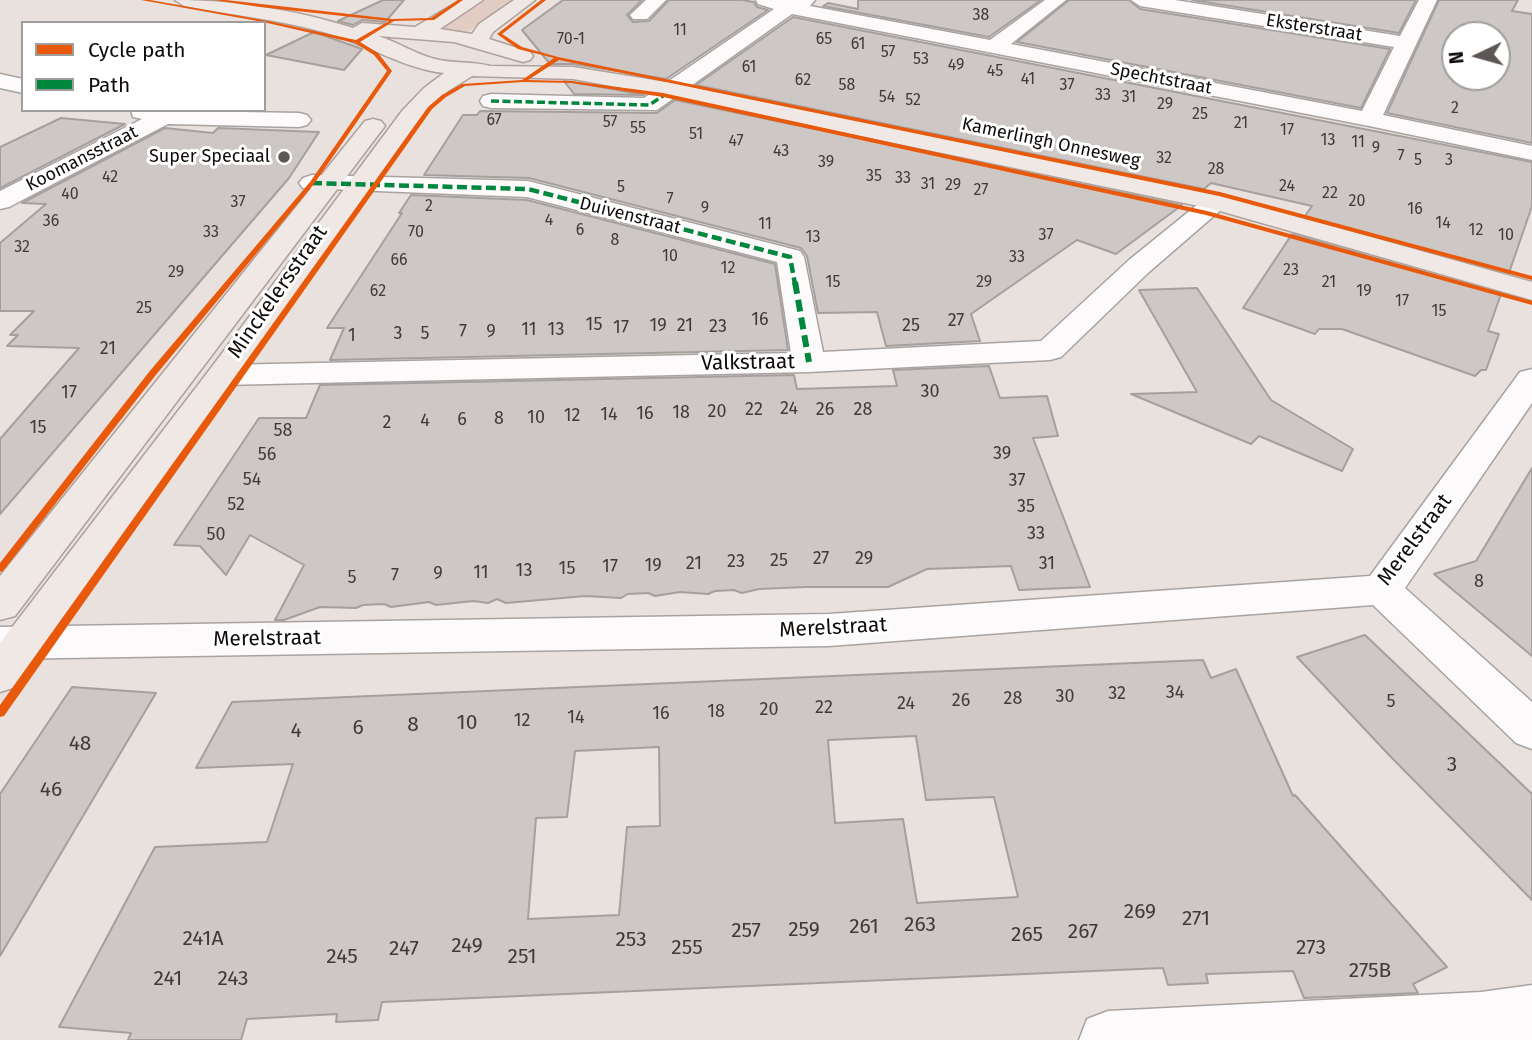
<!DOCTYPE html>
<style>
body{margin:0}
#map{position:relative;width:1532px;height:1040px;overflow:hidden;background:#e8e1de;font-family:"Fira Sans",sans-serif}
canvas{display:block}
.legend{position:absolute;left:21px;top:21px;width:245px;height:91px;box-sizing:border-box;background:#fff;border:2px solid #9f9e9d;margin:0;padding:9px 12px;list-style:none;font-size:21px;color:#100c0a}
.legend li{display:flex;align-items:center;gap:14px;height:35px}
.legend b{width:35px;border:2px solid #9f9e9d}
.north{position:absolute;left:1441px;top:21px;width:70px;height:70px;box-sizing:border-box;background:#fff;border:2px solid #9f9e9d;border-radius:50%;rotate:265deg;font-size:19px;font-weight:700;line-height:28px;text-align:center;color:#100c0a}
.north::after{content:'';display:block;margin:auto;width:24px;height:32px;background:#5c5754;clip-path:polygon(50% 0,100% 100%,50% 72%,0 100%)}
</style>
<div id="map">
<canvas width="1532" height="1040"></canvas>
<ul class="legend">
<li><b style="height:9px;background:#e8590c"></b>Cycle path</li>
<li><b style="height:9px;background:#00873e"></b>Path</li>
</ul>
<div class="north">N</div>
</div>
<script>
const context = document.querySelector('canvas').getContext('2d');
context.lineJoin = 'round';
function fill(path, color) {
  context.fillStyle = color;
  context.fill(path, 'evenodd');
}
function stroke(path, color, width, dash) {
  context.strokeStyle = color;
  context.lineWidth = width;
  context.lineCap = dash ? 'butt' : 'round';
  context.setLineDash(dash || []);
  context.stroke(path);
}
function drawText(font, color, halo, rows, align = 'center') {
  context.font = font + ' "Fira Sans",sans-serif';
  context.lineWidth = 6;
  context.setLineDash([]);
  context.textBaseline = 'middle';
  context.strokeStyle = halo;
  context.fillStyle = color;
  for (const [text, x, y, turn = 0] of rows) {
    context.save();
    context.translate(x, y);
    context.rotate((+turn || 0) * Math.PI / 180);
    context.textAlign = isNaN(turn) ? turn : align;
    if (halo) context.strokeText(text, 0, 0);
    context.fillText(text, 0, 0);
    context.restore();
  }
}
const green = new Path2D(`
 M486 0H514L466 33 443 28Z`);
const building = new Path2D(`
 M383 0H404L385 22 362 20 353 25 338 21Z
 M563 0H642L627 15 633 22 649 21 669 0H742L754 2 757 7 768 10 666 79 573 64H550L522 30Z
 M858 0H1041L989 37 823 6 828 3 858 9Z
 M1069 0H1129L1140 9 1390 49 1361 108 1017 42Z
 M1192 0H1416L1399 33Z
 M1439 0H1518L1512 11 1532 14V143L1387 113ZM1455 35H1497V77H1455Z
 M793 17 1532 162V206L1509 273 1305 216 1312 206 1211 183 1204 189 696 85Z
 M314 32 362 49 344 70 266 55Z
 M564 81 573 82 644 95 574 94Z
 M675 100 1182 205 1116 254 1077 240 971 314 980 341 886 346 877 312 818 313 807 256 801 248 529 178 424 175 463 115H477L480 111 657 113Z
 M61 118 125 124 0 188V147Z
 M165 128 213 133 218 128 319 132 289 178 0 514V439L79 348 7 346 18 335H10L34 311H0V243L46 204 22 203Z
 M411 195 527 200 775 264 788 350 330 360 344 328H327L402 213H399Z
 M1292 234 1501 294 1488 331 1499 334 1486 370H1481L1475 376 1342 329H1319L1315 334 1243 308Z
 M1197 288 1271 400 1353 449 1342 471 1259 436 1251 444 1131 394 1197 392 1139 290Z
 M989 366 1000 398 1047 396 1058 436 1033 438 1090 587 1019 590 1011 566 927 569 888 587H806L759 589 742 593 734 590 715 591 708 594 680 592 655 596 648 593 628 594 621 598 585 596 506 603 497 599 488 603 473 601 436 605 429 602 391 607 384 604 363 605 356 608 320 607 284 620H275L304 565 250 535 226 575 200 546 174 545 259 418H306L320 385 794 375 797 389 897 386 893 370Z
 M1532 468V656L1434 574 1476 561Z
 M1365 635 1532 794V900L1389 755 1297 657Z
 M1203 660 1211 678 1236 669 1293 796 1295 795 1447 967 1413 984 1418 993 1304 998 1293 971 1206 974 1208 983 1168 985 1163 968 382 1002 378 1020 336 1022 337 1014 247 1019 241 1040H128L131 1033 59 1027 155 847 267 842 293 764 196 768 232 702ZM916 736 926 800 994 797 1018 897 917 903 903 819 835 823 828 740ZM659 747 660 826 627 827 619 915 528 919 536 818 567 817 575 751Z
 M72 687 156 693 0 956V794Z`);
const minor = new Path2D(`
 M646 0H666L647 19H633L630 15Z
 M756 0H815L810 6 990 40 1045 0H1066L1011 44 1362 111 1394 47 1140 6 1131 0H1175L1400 36 1419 0H1437L1383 115 1532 146V160L1369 126 792 14 657 110 491 108 483 106 480 101 483 96 491 94 644 98 774 9 758 4Z
 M0 74 23 79V93L0 88Z
 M131 110 299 113 307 115 311 120 307 125 299 127 168 124 9 207 0 209V191L142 119 133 117Z
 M312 175 528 181 800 251 804 257 823 352 1041 341 1129 260 1208 196 1217 194 1226 196 1230 202 1149 272 1061 357 1050 360 809 372 223 385 211 382 207 375 211 368 223 365 791 353 777 262 527 197 303 188 299 183 303 178Z
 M1532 369V403L1405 588 1532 702V749L1516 743 1373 605 829 646 0 659V627L829 614 1370 576 1520 372Z
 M1532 985V1040H1079L1087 1019 1108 1011 1481 992Z`);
const major = new Path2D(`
 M175 0C233 0 297 10 353 28L362 23 415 27 461 0H483L440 29 472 34 479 24 514 0H535L493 32 489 39 530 52 533 56 530 60 523 62 454 42 378 36C398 42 415 54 435 59 454 64 473 61 490 66L573 67 672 83 1217 194 1532 282V300L1213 209 672 97 573 79 472 76 448 91 418 121 16 687 0 692V643L211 368 402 111 424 88 444 73C404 69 367 44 327 33 281 20 231 15 184 6Z
 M373 119 381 121 385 126 381 131 15 616 0 620V576L365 121Z`);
const quietFar2 = new Path2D(`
 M491 101 649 105 663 96`);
const quietFar1 = new Path2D(`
 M312 183 528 189 790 257 795 284`);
const quiet = new Path2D(`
 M795 282 809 362`);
const cycleway = new Path2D(`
 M141 0H150L263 20 356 40 389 21 260 7 214 0H226L393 19 431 18 458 0H463L434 20 394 21 360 42 378 53 392 71 314 184 155 376 3 571 0 572V563L149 372 310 182 387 71 374 55 355 43 263 22Z
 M541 0H546L502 34 522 47 558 57 1220 192 1532 276V280L1219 196 559 60 528 80 571 81 663 93 1207 211 1532 301V305L1206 215 663 97 571 83 523 82 465 86 446 97 432 109 4 716 0 717V705L428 107 442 95 462 84 522 80 554 58 518 49 497 34Z`);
const markers = [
 [284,157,7,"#5c5754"]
];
const farNumbernames = [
 ["38",981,16],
 ["11",680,31],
 ["70-1",571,40],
 ["65",824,40],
 ["61",858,45],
 ["57",888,53],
 ["53",921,60],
 ["49",956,66],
 ["61",749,68],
 ["45",995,72],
 ["41",1028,80],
 ["62",803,81],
 ["58",847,86],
 ["37",1067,86],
 ["33",1103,96],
 ["54",887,98],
 ["31",1129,98],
 ["52",913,101],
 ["29",1165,105],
 ["2",1455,109],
 ["25",1200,115],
 ["67",494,121],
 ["57",610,123],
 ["21",1241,124],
 ["55",638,129],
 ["17",1287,131],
 ["51",696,135],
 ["13",1328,141],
 ["47",736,142],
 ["11",1358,143],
 ["9",1376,149],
 ["43",781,152],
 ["7",1401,157],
 ["32",1164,159],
 ["5",1418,161],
 ["3",1449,161],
 ["39",826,163],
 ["28",1216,170],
 ["35",874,177],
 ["42",110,178],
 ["33",903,179],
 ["31",928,185],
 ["29",953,186],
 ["24",1287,187],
 ["5",621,188],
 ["27",981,191],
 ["22",1330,194],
 ["40",70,195],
 ["7",670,200],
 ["20",1357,202],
 ["37",238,203],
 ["2",429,207],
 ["9",705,209],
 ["16",1415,210],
 ["4",549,221],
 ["36",51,222],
 ["14",1443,224],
 ["11",765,225],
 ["6",580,231],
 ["12",1476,231],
 ["33",211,233],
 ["70",416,233],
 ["37",1046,236],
 ["10",1506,236],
 ["13",813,238],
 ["8",615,241],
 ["32",22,248],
 ["10",670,257],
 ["33",1017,258],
 ["66",399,261],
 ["12",728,269],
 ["23",1291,271],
 ["29",176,273],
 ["15",833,283],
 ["29",984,283],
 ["21",1329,283],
 ["62",378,292],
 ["19",1364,292],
 ["17",1402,302],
 ["25",144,309],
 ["15",1439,312]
];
const farStreetnames = [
 ["Eksterstraat",1314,28,9],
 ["Spechtstraat",1161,79,11],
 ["Kamerlingh Onnesweg",1051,143,12],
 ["Koomansstraat",82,159,-27],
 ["Duivenstraat",630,216,14]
];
const farPoinames = [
 ["Super Speciaal",270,157]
];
const numberNames = [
 ["16",760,320],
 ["27",956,321],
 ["15",594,325],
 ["19",658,326],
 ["21",685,326],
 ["25",911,326],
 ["23",718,327],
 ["17",621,328],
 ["11",529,330],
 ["13",556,330],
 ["7",463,332],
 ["9",491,332],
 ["3",398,334],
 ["5",425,334],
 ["1",352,336],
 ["21",108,349],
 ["30",930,392],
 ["17",69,393],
 ["24",789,409],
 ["22",754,410],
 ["26",825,410],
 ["28",863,410],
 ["20",717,412],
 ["18",681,413],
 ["16",645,414],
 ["14",609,415],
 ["12",572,416],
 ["10",536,418],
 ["8",499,419],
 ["6",462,420],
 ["4",425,421],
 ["2",387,423],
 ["15",38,428],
 ["58",283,431],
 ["39",1002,454],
 ["56",267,455],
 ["54",252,480],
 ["37",1017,481],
 ["52",236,505],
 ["35",1026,507],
 ["33",1036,534],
 ["50",216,535],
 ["27",821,559],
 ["29",864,559],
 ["25",779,561],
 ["23",736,562],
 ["21",694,564],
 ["31",1047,564],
 ["19",653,566],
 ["17",610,567],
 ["15",567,569],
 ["13",524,571],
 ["11",481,573],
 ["9",438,574],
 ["7",395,576],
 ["5",352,578],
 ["8",1479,582],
 ["34",1175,693],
 ["32",1117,694],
 ["30",1065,697],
 ["28",1013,699],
 ["26",961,701],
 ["5",1391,702],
 ["24",906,704],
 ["22",824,708],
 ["20",769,710],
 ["18",716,712],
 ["16",661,714],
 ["14",576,718],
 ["12",522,721]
];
const streetNames = [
 ["Minckelersstraat",278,292,-55],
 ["Valkstraat",748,363,-1],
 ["Merelstraat",1415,540,-53],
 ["Merelstraat",833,628,-3],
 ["Merelstraat",267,639,-1]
];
const nearNumbernames = [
 ["10",467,723],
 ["8",413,725],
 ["6",358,728],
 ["4",296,731],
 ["48",80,744],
 ["3",1452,765],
 ["46",51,790],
 ["269",1140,912],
 ["271",1196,919],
 ["263",920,925],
 ["261",864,927],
 ["259",804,930],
 ["257",746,931],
 ["267",1083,932],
 ["265",1027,935],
 ["241A",203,939],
 ["253",631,940],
 ["249",467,946],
 ["255",687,948],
 ["273",1311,948],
 ["247",404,949],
 ["245",342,957],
 ["251",522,957],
 ["275B",1370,971],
 ["241",168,979],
 ["243",233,979]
];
fill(green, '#e2cdc4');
fill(building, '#cdc7c5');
stroke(building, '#a5a09e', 2);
stroke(minor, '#a8a3a1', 3);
stroke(major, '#b0a19a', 3);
fill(minor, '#fcfafa');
fill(major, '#efe8e4');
stroke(quietFar2, '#00873e', 3.5, [8, 3.5]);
stroke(quietFar1, '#00873e', 4.5, [10, 4.5]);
stroke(quiet, '#00873e', 6, [12, 6]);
fill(cycleway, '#e8590c');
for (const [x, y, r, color] of markers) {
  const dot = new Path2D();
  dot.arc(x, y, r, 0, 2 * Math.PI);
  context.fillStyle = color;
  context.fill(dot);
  stroke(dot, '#fff', 2.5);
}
drawText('16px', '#3f3b39', null, farNumbernames);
drawText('18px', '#100c0a', '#fff', farStreetnames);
drawText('18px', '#100c0a', '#fff', farPoinames, 'right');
drawText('18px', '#3f3b39', null, numberNames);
drawText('21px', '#100c0a', '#fff', streetNames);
drawText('21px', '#3f3b39', null, nearNumbernames);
</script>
